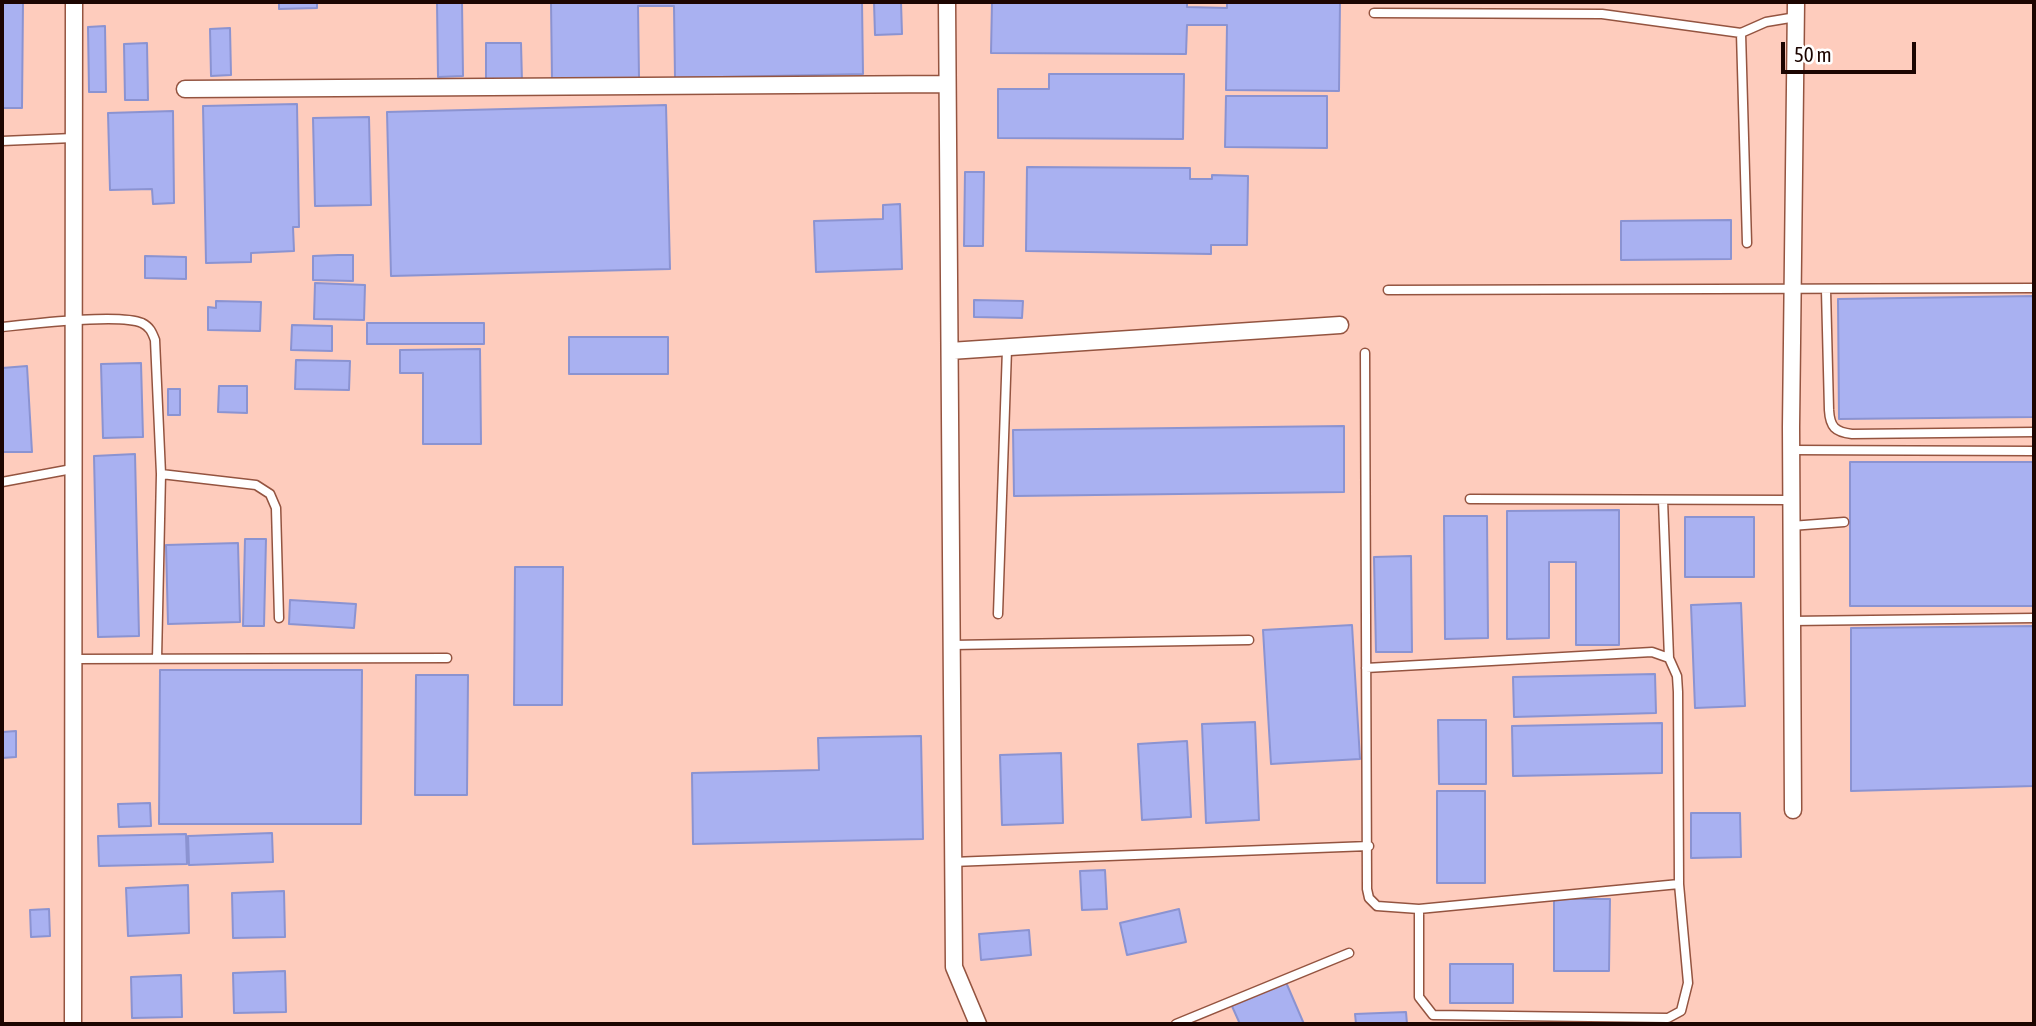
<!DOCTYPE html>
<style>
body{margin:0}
#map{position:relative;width:2036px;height:1026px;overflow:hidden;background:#f9dad0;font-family:"Asap Condensed",sans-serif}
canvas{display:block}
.frame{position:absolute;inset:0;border:4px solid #1c0501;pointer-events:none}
.scale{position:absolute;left:1781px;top:42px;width:135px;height:32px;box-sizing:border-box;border:4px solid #1c0501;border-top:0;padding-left:9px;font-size:21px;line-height:24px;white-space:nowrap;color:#1c0501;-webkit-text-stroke:5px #fff;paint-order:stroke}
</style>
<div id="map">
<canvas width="2036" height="1026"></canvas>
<div class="frame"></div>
<div class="scale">50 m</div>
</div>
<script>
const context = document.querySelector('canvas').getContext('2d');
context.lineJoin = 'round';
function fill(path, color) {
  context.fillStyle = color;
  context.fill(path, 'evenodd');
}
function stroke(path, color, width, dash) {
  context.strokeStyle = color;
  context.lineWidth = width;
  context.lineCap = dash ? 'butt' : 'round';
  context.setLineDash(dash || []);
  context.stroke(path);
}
const built = new Path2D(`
 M2 2H2034V1024H2Z`);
const building = new Path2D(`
 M2 2H23L22 108H2Z
 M279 2H317V8L279 9Z
 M437 2H462L463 76 438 77Z
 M551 2H862L863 74 675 78 674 6H638L639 78 552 80Z
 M874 2H901L902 34 875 35Z
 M992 2H1187V7L1227 8V2H1340L1339 91 1226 90 1227 25H1187L1186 54 991 53Z
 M105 26 106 92H89L88 27Z
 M230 28 231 75 211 76 210 29Z
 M147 43 148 100H125L124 44Z
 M486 43H521L522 82 486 83Z
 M1049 74H1184L1183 139 998 138V89H1049Z
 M1226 96H1327V148L1225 147Z
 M297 104 299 227H293L294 251 251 253V262L206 263 203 106Z
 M666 105 670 269 391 276 387 112Z
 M173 111 174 203 153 204 152 189 110 190 108 113Z
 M369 117 371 205 315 206 313 118Z
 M1027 167 1190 168V179H1212V175L1248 176 1247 245H1211V254L1026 251Z
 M965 172H984L983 246H964Z
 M900 204 902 269 816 272 814 221 883 219V205Z
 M1731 220V259L1621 260V221Z
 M338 255H353V281L313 280V256Z
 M145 256 186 257V279L145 278Z
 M315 283 365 285 364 320 314 319Z
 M2034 296V417L1839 419 1838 299Z
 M974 300 1023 301 1022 318 974 317Z
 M216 301 261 302 260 331 208 330V307L216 308Z
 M367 323H484V344H367Z
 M292 325 332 326V351L291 350Z
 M569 337H668V374H569Z
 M480 349 481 444H423V373H400V350Z
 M296 360 350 361 349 390 295 389Z
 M141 363 143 437 103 438 101 364Z
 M27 366 32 452H2V368Z
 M219 386H247V413L218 412Z
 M168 389H180V415H168Z
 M1344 426V492L1014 496 1013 430Z
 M135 454 139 636 98 637 94 456Z
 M1850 462H2034V606H1850Z
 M1619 510V645H1576V562H1549V638L1507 639V511Z
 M1444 516H1487L1488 638 1445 639Z
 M1685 517H1754V577H1685Z
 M245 539H266L264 626H243Z
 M238 543 240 622 168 624 166 545Z
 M1411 556 1412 652H1376L1374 557Z
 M515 567H563L562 705H514Z
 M290 600 356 604 354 628 289 624Z
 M1741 603 1745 706 1695 708 1691 605Z
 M1352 625 1360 759 1271 764 1263 630Z
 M2034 626V786L1851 791V628Z
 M160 670H362L361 824H159Z
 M1655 674 1656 713 1514 717 1513 677Z
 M416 675H468L467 795H415Z
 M1438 720H1486V784H1439Z
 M1255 722 1259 820 1206 823 1202 724Z
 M1662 723V773L1513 776 1512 726Z
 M16 731V757L2 758V732Z
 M921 736 923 839 693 844 692 773 819 770 818 738Z
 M1187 741 1191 817 1142 820 1138 744Z
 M1061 753 1063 823 1002 825 1000 755Z
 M1437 791H1485V883H1437Z
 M150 803 151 826 119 827 118 804Z
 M1691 813H1740L1741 857 1691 858Z
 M272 833 273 862 189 865 188 836Z
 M186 834 187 864 99 866 98 836Z
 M1105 870 1107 909 1082 910 1080 871Z
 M188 885 189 933 128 936 126 888Z
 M284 891 285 937 233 938 232 893Z
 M1554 899H1610L1609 971H1554Z
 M49 909 50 936 31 937 30 910Z
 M1179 909 1186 942 1127 955 1120 923Z
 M1029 930 1031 955 981 960 979 934Z
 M1450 964H1513V1003H1450Z
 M285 971 286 1012 234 1013 233 973Z
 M181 975 182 1017 132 1018 131 977Z
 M1285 980 1304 1024H1240L1231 1004Z
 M1406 1012 1407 1024H1356L1355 1014Z`);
const lane = new Path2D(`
 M1374 13 1602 14 1741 33 1766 22 1796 17
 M1741 33 1747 243
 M2 141 73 138
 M1388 290 2034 288
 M1826 290 1829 410C1830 427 1835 432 1852 434L2034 432
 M2 327C30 324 120 313 142 323 150 327 152 332 155 340L161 474 157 659
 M1365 353 1367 889 1369 898 1377 906 1419 909 1679 884 1678 692 1677 676 1669 658 1652 652 1366 668
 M1791 450 2034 451
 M161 474 256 485 270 494 276 508 279 618
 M2 482 72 469
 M1470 499 1791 500
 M1663 500 1669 658
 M1791 526 1844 522
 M998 614 1007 349
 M1791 621 2034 618
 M952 645 1249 640
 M72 659 447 658
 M952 862 1369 846
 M1419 909V997L1433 1015 1668 1018 1681 1011 1688 983 1679 884
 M1176 1024 1349 953`);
const street = new Path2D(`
 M947 2 954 967 978 1024
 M185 89 947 84
 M950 351 1340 325
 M1793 810 1791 427 1796 2
 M73 1024 74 2`);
fill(built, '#feccbd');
fill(building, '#a9b1f1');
stroke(building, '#8b93d1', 2);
stroke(lane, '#945440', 11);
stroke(street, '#945440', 19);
stroke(lane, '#fff', 8);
stroke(street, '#fff', 16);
</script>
